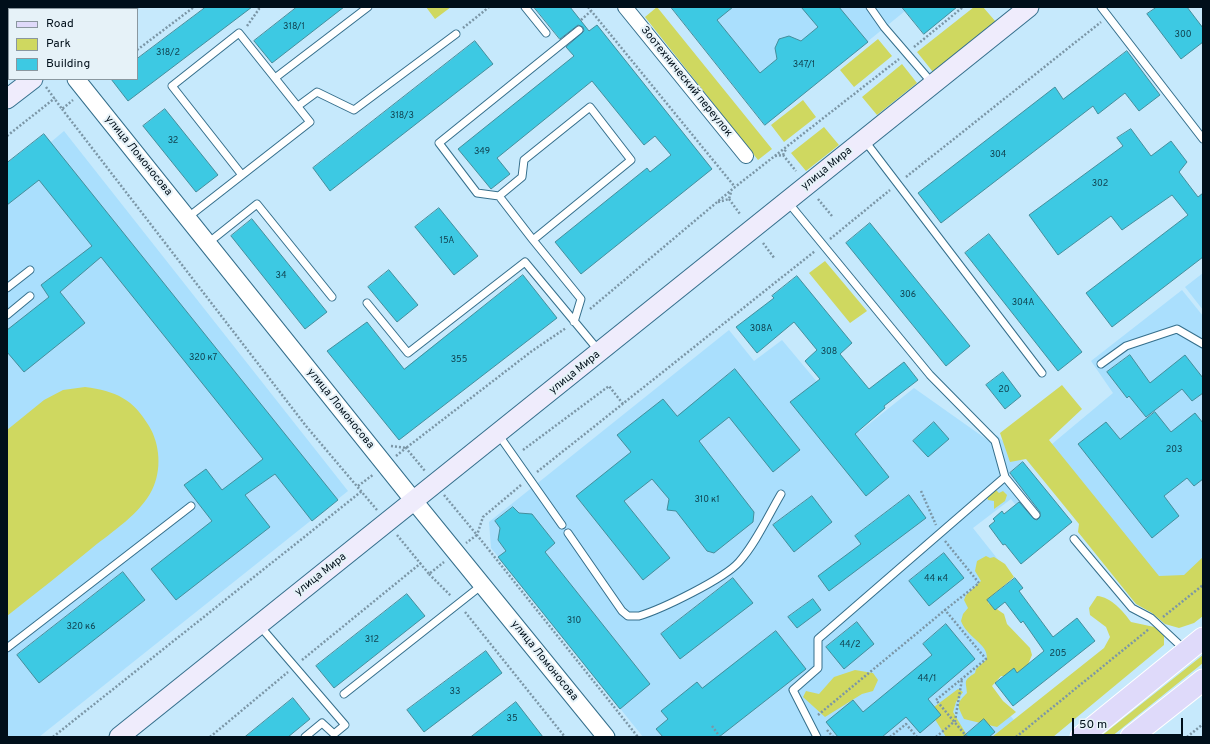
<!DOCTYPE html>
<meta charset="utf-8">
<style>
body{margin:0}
#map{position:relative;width:1210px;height:744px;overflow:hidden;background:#c6e9fc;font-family:Overpass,sans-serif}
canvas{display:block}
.frame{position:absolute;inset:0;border:8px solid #000f1a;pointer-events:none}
.legend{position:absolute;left:8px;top:8px;width:130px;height:72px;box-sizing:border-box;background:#e6f2f8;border:1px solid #8a979f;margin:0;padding:5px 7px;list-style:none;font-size:12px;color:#000f1a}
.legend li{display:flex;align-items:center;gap:8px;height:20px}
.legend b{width:20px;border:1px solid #8a979f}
.scale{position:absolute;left:1072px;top:718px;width:111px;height:18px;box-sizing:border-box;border:2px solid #000f1a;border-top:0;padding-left:5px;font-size:12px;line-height:14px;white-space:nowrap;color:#000f1a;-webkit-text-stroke:3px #e6f2f8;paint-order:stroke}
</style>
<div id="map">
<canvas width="1210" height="744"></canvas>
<div class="frame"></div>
<ul class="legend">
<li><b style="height:5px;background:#dfdafa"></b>Road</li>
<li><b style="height:11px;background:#cfd860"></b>Park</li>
<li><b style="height:11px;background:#3dc9e3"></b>Building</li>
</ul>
<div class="scale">50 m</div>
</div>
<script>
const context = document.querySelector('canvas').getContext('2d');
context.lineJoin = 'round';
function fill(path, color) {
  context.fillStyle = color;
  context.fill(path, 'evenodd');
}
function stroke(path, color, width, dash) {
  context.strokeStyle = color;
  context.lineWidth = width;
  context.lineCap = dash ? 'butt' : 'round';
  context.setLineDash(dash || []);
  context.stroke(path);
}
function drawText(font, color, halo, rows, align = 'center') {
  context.font = font + ' Overpass,sans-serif';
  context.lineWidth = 4;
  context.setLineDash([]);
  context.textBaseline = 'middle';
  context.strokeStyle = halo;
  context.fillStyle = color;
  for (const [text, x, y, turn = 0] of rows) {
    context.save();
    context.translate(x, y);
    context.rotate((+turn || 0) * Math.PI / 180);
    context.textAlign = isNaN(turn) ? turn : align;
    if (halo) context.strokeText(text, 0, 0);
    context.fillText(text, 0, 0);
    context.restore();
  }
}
const built = new Path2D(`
 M671 7H957L924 34 905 11 765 125Z
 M64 131 348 491 39 737H7V163L44 134 51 142Z
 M1203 273V310L1185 287Z
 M1182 290 1203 316V574L1162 606 1040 454 1113 393 1091 361Z
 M729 330 754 361 782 340 859 432 914 388 989 441 997 435 1023 462 1057 504 1031 525 1011 499 973 528 1011 576 983 600 1009 648 980 679 1018 725 1003 737H643L491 548 489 522Z`);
const green = new Path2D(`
 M426 7H451L435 19Z
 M657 7 772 149 758 160 645 17Z
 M974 7H983L996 22 933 72 917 52Z
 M878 39 892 56 854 87 840 70Z
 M902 64 917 83 877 115 862 97Z
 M803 100 816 117 784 142 771 125Z
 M824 127 839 145 806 171 791 153Z
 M825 261 867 311 850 323 809 273Z
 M1062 385 1082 409 1049 440 1159 576 1184 575 1203 557V616L1194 623 1179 628 1165 624 1152 613 1136 604 1078 532 1079 524 1026 459 1010 462 1000 433Z
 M85 387C116 391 133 399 149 426 160 444 162 470 152 490 140 514 113 531 92 548 64 571 35 594 7 616V430L44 400 63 390Z
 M994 488 999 493 1003 491 1007 495 1005 501 994 509V501L988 500 987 497Z
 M986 556 990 558 994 557 1005 564 1014 577 991 597 988 603 1004 614 1007 624 1030 648 1032 655 1023 676H1001L992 686 1003 701 1016 712 997 727 964 719C957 705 956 704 967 693 966 680 963 681 975 673L976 669 987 659C988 643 968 639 961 621L963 614 968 608 964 600 966 595 981 581 975 571 977 561Z
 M1097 596C1111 597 1123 611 1131 622L1159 628 1164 636V645L1053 737H992L1104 648 1110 637 1106 627 1090 615 1089 608Z
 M1203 655V663L1111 737H1100Z
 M855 670 873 673 878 680 873 691 862 694 825 717 803 697 806 691 819 694 834 677Z
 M958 689 963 692 956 702 953 712 968 737H946L933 716 934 707Z`);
const building = new Path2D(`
 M206 7H252L128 101 111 79H137V59Z
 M297 7H344L272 63 254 41Z
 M534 7H570L589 31 597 25 712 169 581 274 555 242 647 168 650 172 671 155 655 136 644 145 592 81 497 158 510 174 491 189 458 149 574 56 566 47 584 31 583 27 578 25 560 39Z
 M671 7H733L717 20 760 73 777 59 775 48 779 39 789 36 801 41 818 27 801 7H839L868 42 765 125Z
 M902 7H957L924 34Z
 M1157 7H1187L1203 28V42L1181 59 1147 14Z
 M475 41 493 64 330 191 313 168Z
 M1127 51 1160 95 1139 111 1125 93 1098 114 1093 106 941 223 918 193 1055 87 1063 99Z
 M165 109 218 175 196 192 143 126Z
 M1131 129 1151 156 1171 141 1187 162 1179 172 1198 197 1203 193V257L1112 327 1086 293 1188 215 1172 195 1122 230 1111 216 1058 255 1029 215 1123 146 1117 138Z
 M44 134 338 500 312 521 275 474 245 495 270 527 176 600 151 569 212 521 184 485 206 469 222 490 263 459 101 257 60 292 85 323 24 372 7 352V330L49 297 41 285 92 246 39 180 7 205V163Z
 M439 208 478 256 454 275 415 227Z
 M252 219 327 312 305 329 231 236Z
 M870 223 970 346 946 366 846 243Z
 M989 234 1082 352 1058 371 965 253Z
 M389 270 418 305 397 322 368 287Z
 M523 275 557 318 399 440 327 351 367 322 404 369Z
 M797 276 852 343 840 354 869 389 904 362 918 380 884 406 885 408 855 434 889 477 866 496 790 402 820 379 805 361 817 350 794 322 757 353 736 327 774 298 772 296Z
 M1130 355 1150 383 1185 355 1203 378V393L1192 401 1182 389 1146 417 1129 396 1127 398 1107 372Z
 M735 369 800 450 773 472 729 417 699 441 754 512 753 522 714 553 707 551 676 511 667 510 669 499 652 479 624 501 670 558 643 580 576 496 631 452 617 435 663 399 677 416Z
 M1003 372 1021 396 1005 409 986 385Z
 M1155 412 1171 432 1195 413 1203 423V479L1194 486 1187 478 1164 496 1179 516 1152 538 1078 444 1106 422 1120 439Z
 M934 422 949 439 928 457 913 441Z
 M1023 462 1072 522 1021 564 1005 544 1003 545 989 526 995 521 993 519 1002 511 1004 514 1019 502 1034 519 1037 520 1040 517V512L1010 473Z
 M909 495 926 518 829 591 818 576 861 544 855 536Z
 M812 496 832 522 794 552 773 525Z
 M513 507 519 513 532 514 555 543 545 552 650 684 620 709 498 557 506 551 498 540 500 528 495 521Z
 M944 553 964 578 929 606 909 581Z
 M123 572 145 600 39 683 17 655Z
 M733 578 753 603 680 659 661 634Z
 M1015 578 1023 588 1019 591 1053 637 1077 618 1095 641 1013 706 995 683 1014 668 1017 673 1044 651 1023 621 1021 623 1005 602 995 610 987 600Z
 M407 594 425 616 334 688 316 666Z
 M813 599 821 610 797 628 788 617Z
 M857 622 874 644 844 669 826 647Z
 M946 624 975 659 928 699 941 715 920 733 906 717 882 737H838L826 722 853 700 863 712 932 655 923 644Z
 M776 631 806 669 719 737H663L656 729 668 719 661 711 697 682 702 688Z
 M486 651 502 673 424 732 407 710Z
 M293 698 310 719 288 737H245Z
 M516 702 543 737H471Z
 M984 719 995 732 989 737H963Z`);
const path = new Path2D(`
 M53 7 55 9
 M588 7 735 187
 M39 9 42 7
 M581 20 591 11
 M247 26 259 9 258 7
 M463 28 489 7
 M7 33 9 32
 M7 38 9 41
 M914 47 963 7
 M137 50 194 7
 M7 64 9 62
 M46 87 62 109 73 100
 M62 109 306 426 377 510
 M7 136 55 98
 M783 155 796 171
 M775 156 783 155 786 149
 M906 177 1101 22
 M729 199 740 214
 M818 199 832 216
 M718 202 729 199 731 192
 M830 239 890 190
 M763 243 775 259
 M590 309 735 187 899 59
 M391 446 406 448 532 351 566 328
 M523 450 609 386 623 404
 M396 456 406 448 425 471
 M537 472 815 251
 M521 485 483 517 477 535 638 737
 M358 486 374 474
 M921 491 936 525
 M444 495 477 535 466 543
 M397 535 429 574 444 562
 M945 541 979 583 945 610 986 659 936 700 967 737
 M429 574 451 596
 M465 612 565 737
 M1163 617 1203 585
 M302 660 421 563
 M818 715 945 610
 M712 726 720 737
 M827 730 833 737
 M53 737 362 491
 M210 737 288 672
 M890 737 906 724 917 737
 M936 737 955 721 962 679
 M1016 737 1149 629
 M1187 737 1203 724`);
const service = new Path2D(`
 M115 7V9
 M525 7 546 33
 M870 7 884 27 933 84
 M1101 7 1203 139
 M275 78 368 7
 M298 106 317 92 354 110 456 34
 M865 141 1042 373
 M499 196 477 193 439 143 579 30
 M787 201 930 375 995 441 1005 477 1036 515
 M187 218 310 122 239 33 172 86 242 175
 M533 240 499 196 522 177 524 160 590 107 631 160 533 240 581 299 574 322
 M208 243 257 204 332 297
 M7 288 30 270
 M367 303 408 353 525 262 599 351
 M7 315 30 296
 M1101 364 1126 346 1177 329 1203 344
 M498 434 562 525
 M568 533 622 611 628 616H639C662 609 724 579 739 562 756 543 768 516 781 494
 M1074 539 1132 608 1151 618 1185 650
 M259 625 345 725 334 734 322 723 305 737
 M7 648 191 506
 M344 694 482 585
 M817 737 793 690 818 668V639L1005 477`);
const minor = new Path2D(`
 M625 7 746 156`);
const tertiary = new Path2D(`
 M19 7 21 9
 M76 79 414 501 606 737`);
const secondary = new Path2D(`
 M126 9 128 7
 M7 99 33 79
 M119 737 1029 7`);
const primary = new Path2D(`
 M1081 737 1203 638
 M1131 737 1203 680`);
const numberNames = [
 ["318/1",294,27],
 ["300",1183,35],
 ["318/2",168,53],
 ["347/1",804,65],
 ["318/3",402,116],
 ["32",173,141],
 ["349",482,152],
 ["304",998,155],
 ["302",1100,184],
 ["15А",447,241],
 ["34",281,276],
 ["306",908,295],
 ["304А",1023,303],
 ["308А",761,329],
 ["308",829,352],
 ["320 к7",203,358],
 ["355",459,360],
 ["20",1004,390],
 ["203",1174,450],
 ["310 к1",707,500],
 ["44 к4",936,579],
 ["310",574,621],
 ["320 к6",81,627],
 ["312",372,640],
 ["44/2",850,645],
 ["205",1058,654],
 ["44/1",927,679],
 ["33",455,692],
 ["35",512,719]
];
const streetNames = [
 ["Зоотехнический переулок",686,82,51],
 ["улица Ломоносова",138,156,51],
 ["улица Мира",827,169,-39],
 ["улица Мира",575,373,-39],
 ["улица Ломоносова",340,409,51],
 ["улица Мира",321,575,-38],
 ["улица Ломоносова",544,661,51]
];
fill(built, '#aadffd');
fill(green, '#cfd860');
fill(building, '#3dc9e3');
stroke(building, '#458e9c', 1);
stroke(service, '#356f8c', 9);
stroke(minor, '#356f8c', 16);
stroke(tertiary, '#356f8c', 19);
stroke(secondary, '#356f8c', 21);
stroke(primary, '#fff', 23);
stroke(path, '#7b96a6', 2.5, [2, 2]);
stroke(service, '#fff', 7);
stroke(minor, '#fff', 14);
stroke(tertiary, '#fff', 17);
stroke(secondary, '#efecfc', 19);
stroke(primary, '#dfdafa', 21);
drawText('9px', '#0f3e4c', null, numberNames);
drawText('11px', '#000f1a', '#e6f2f8', streetNames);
</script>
